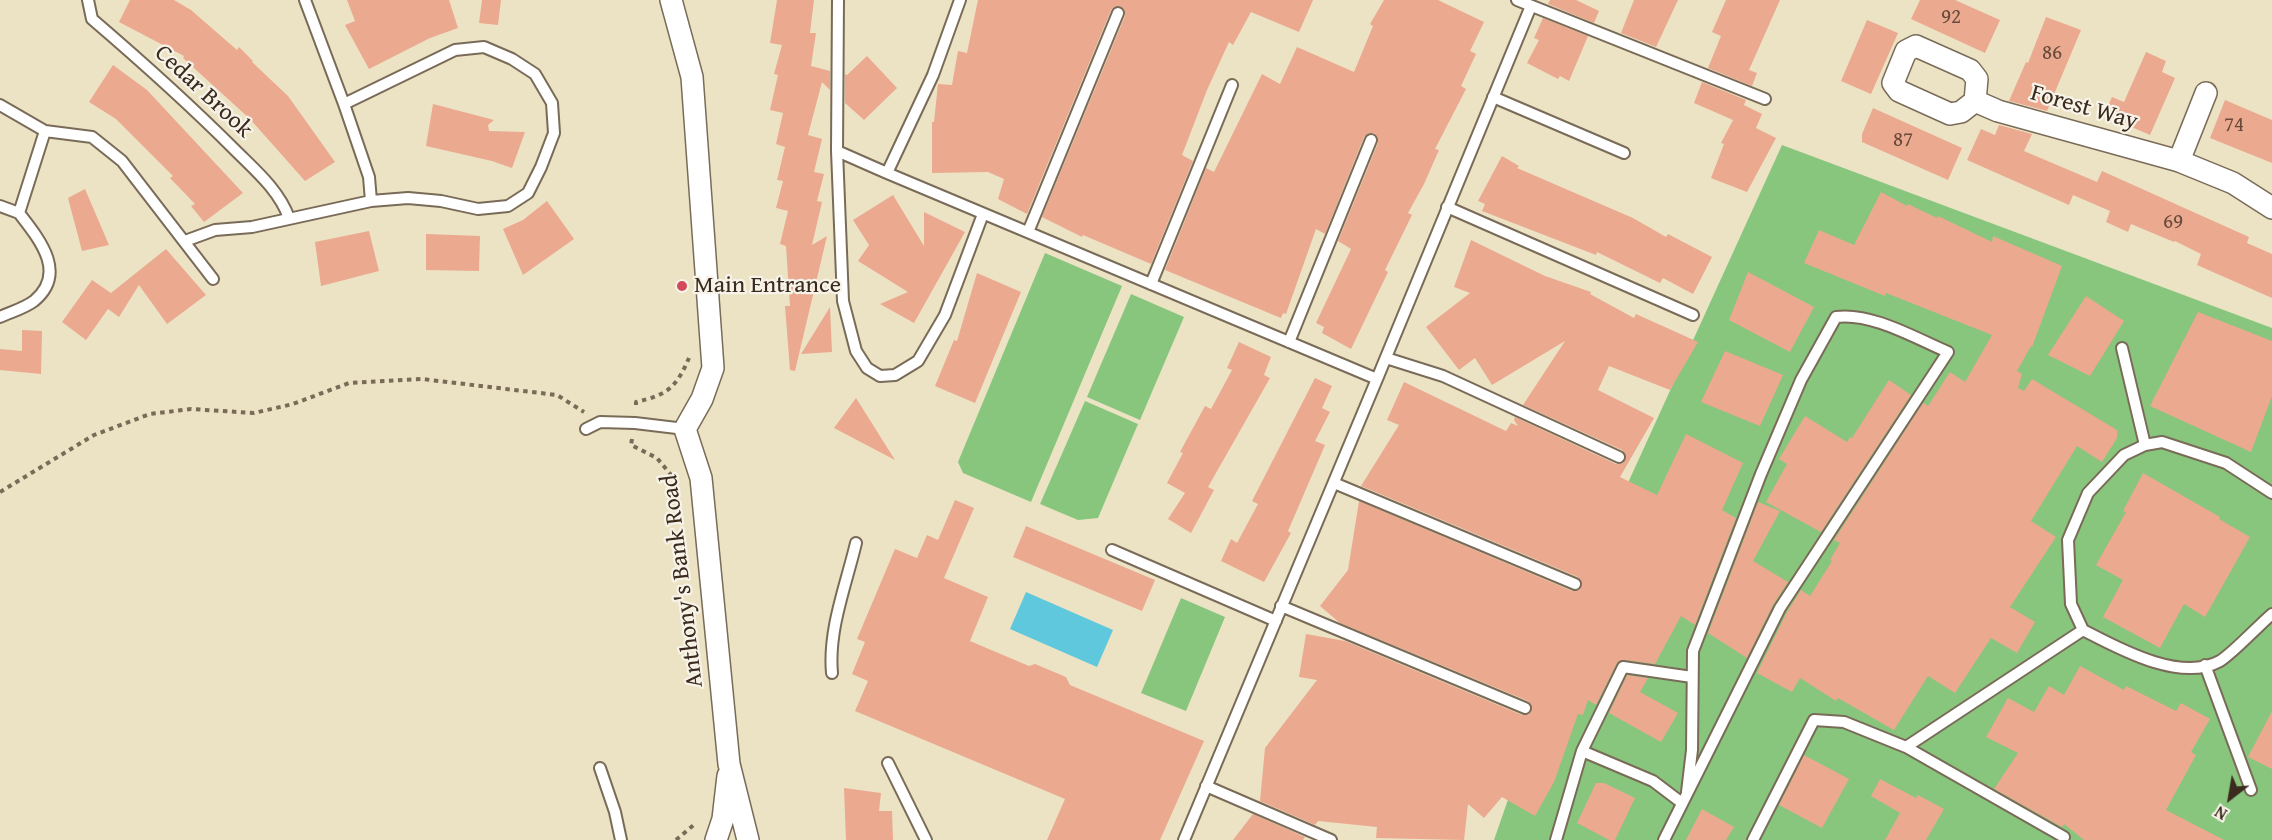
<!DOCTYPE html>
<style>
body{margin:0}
#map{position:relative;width:2272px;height:840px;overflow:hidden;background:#ece3c5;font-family:"Gentium Book Plus",serif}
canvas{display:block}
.north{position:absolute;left:2200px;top:768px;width:60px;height:60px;-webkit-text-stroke:4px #f7f3e8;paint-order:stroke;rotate:211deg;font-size:16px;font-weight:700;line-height:24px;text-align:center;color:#3b2a1e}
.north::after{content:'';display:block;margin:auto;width:21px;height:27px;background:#3b2a1e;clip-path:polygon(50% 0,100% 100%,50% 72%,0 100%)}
</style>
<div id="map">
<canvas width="2272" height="840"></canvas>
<div class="north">N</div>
</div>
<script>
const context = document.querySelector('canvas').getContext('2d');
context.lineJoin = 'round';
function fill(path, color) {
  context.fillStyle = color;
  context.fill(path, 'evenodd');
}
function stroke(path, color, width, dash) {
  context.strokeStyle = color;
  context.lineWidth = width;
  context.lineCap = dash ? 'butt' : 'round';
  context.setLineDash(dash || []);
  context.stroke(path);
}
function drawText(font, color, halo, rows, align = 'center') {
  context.font = font + ' "Gentium Book Plus",serif';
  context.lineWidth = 4.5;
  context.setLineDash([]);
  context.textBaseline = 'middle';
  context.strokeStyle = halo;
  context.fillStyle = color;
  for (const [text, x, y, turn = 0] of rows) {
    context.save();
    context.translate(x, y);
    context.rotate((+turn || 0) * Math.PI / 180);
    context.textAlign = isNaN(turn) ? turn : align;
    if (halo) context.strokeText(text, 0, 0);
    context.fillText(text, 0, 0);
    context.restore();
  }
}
const green = new Path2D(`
 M1782 145 2272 328V840H1494L1586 575Z
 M1045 253 1122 286 1031 502 963 473 958 462Z
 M1131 294 1184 317 1140 420 1087 397Z
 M1085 401 1138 424 1098 518 1078 520 1040 504Z
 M1181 598 1225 617 1186 711 1141 693Z`);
const water = new Path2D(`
 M1026 592 1113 630 1097 667 1010 629Z`);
const building = new Path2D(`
 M130 0H174L191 10 237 50 239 47 253 61 252 62 288 96 335 162 305 181 250 119 183 58 184 56 119 22Z
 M347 0H449L458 28 430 38 369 69 345 25 355 21Z
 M482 0H501L498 25 479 23Z
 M777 0H814L810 33H816L811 66 830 71V90L822 82 808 135 822 139 814 172 824 174 817 201 822 202 812 245 827 236 795 371 790 370 785 306H790L786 246 780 244 788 211 776 208 783 181 777 180 785 147 776 144 783 113 770 110 778 75 774 74 782 45 770 43Z
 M978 0H1313L1299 32 1251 12 1233 45 1229 42 1207 90 1182 155 1193 161 1151 264 1083 235 1082 237 1042 217 1125 16 1124 9 1120 6 1114 7 1111 10 1027 214 998 199 1004 179 988 172 932 173V122H934L938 84 952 85 958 51 967 53Z
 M1384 0H1438L1484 22 1470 51 1476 54 1461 86 1466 89 1435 149 1439 150 1424 184 1408 213 1412 215 1385 270 1388 272 1351 349 1322 333 1324 327 1316 323 1351 249 1338 241 1378 143V138L1374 133H1369L1364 137 1325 234 1316 229 1286 314 1283 313 1281 318 1165 270 1206 168 1214 172 1262 74 1280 84 1297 47 1354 72 1373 26 1370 24Z
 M1550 0H1576L1599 11 1594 23 1548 4Z
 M1634 0H1678L1656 47 1621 33Z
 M1726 0H1780L1749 70 1757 73 1752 86 1708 68 1721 36 1712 32Z
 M1920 0H1955L2000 20 1985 53 1911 19Z
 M2046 17 2081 30 2047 111 2009 101 2026 62 2028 63Z
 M1543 18 1588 36 1569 81 1560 76 1558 79 1527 63 1539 40 1534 38Z
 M1867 20 1898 33 1871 94 1841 81Z
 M2146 52 2166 61 2162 72 2175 78 2150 135 2104 115 2112 97 2124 102Z
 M867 56 897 88 864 120 845 103V74L847 75Z
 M113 65 147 90 243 193 204 222 191 206 195 204 170 178 173 176 116 119 89 102Z
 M1702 82 1746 100 1744 105 1762 114 1756 128 1776 138 1747 192 1711 178 1724 144 1721 143 1733 120 1694 103Z
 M2225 100 2272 120V163L2210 138Z
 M433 104 494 120 488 125 489 131 525 132 512 168 492 161 426 146Z
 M1873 108 1962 148 1948 180 1862 142V134Z
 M1999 125 2032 134 2024 151 2097 182 2102 171 2249 237 2247 243 2272 254V298L2197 265 2201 254 2175 241 2174 242 2131 224 2128 232 2106 222 2110 211 2073 195 2069 205 1967 160 1981 129 1995 135Z
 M1502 156 1519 166 1517 168 1633 218 1666 237 1668 234 1712 257 1693 294 1663 278 1660 283 1597 252 1596 255 1482 211 1485 204 1478 201Z
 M85 189 109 245 82 251 68 198Z
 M1881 192 1907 206 1908 204 1937 218 1938 216 1992 242 1993 236 2062 266 2032 347 2031 346 2017 371 2022 374 2018 388 2024 391 2032 379 2117 430V438L2102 462 2077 446 2031 521 2056 537 2010 607 2035 622 2017 653 1991 638 1955 693 1928 676 1894 730 1838 698 1836 701 1800 678 1792 692 1757 673 1787 612 1801 590 1810 596 1832 561 1830 560 1840 543 1834 540 1923 403 1928 406 1950 372 1965 382 1992 335 1886 293 1885 296 1804 263 1819 230 1854 245Z
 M893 195 924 246V212L965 232 914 323 880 304 908 292 858 261 869 245 853 220Z
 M547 201 574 239 523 275 503 229 523 220Z
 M369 231 379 271 321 286 315 242Z
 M426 234 480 236 479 271 426 270Z
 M1471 240 1545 276 1591 292 1590 294 1634 318 1636 314 1698 342 1670 390 1609 366 1598 390 1654 418 1620 477 1657 495 1686 434 1743 463 1722 510 1736 518 1695 625 1681 616 1655 664 1624 660 1617 663 1596 705 1588 700 1583 715 1578 714 1554 782 1535 816 1502 797 1484 818 1468 804 1464 840 1376 838 1377 827 1318 821 1315 825 1260 801 1265 748 1317 680 1299 677 1306 634 1345 641 1522 715 1529 714 1532 708 1528 701 1340 623 1320 606 1348 570 1359 501 1572 591 1579 590 1582 584 1578 577 1361 486 1399 425 1387 420 1404 382 1506 431 1511 423 1518 426 1514 420 1515 417 1616 464 1623 463 1626 457 1622 450 1523 405 1565 341 1492 385 1475 358 1459 370 1426 327 1470 293 1454 287Z
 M166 249 206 295 167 324 139 285 119 317 108 309 86 340 62 322 92 280 111 293Z
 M1748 272 1814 307 1790 352 1729 320Z
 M977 273 1021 292 975 403 935 386 954 340 957 341Z
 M2086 296 2124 321 2090 376 2048 355Z
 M830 307 832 352 801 354Z
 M2198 312 2272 341V396L2251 452 2150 406Z
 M22 330 42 331 41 374 0 370V349L22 351Z
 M1239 342 1271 357 1264 375 1270 378 1208 487 1214 490 1191 533 1168 519 1185 493 1167 483 1183 453 1180 452 1205 406 1211 409 1232 370 1227 368Z
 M1725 351 1783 375 1760 426 1701 402Z
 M1315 378 1332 386 1322 408 1330 412 1315 441 1325 445 1288 531 1291 533 1264 582 1221 561 1231 539 1237 543 1258 504 1252 501Z
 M1889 380 1911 395 1821 532 1766 502 1787 464 1779 459 1805 416 1847 442 1850 437 1852 438Z
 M856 398 895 460 834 428Z
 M2143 473 2220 517 2219 519 2250 537 2205 617 2184 604 2160 648 2103 617 2123 580 2096 565 2126 512 2123 511Z
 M955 500 974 508 944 578 988 597 970 641 1029 666 1035 664 1066 677 1070 685 1204 741 1160 840H1047L1065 799 855 711 868 681 852 674 865 642 857 639 895 549 917 558 927 535 938 540Z
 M1758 502 1780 511 1753 561 1788 582 1773 605 1747 658 1708 633Z
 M1026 526 1155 580 1142 611 1013 557Z
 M2080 666 2124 690 2126 686 2176 711 2181 703 2210 719 2191 752 2196 755 2166 810 2224 840H2084L2064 824 2062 827 1994 789 2018 753 1986 737 2008 698 2034 712 2049 686 2064 695Z
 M1627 675 1648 678 1640 692 1678 713 1661 742 1609 713Z
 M2272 711V769L2248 757Z
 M1804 755 1849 779 1822 828 1779 805Z
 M1880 779 1916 798 1918 795 1944 809 1926 840H1885L1900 813 1871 796Z
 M1596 783H1604L1635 798 1615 840H1609L1577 823Z
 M844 788 881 793 879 811H892L893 840H846Z
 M1702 809 1734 827 1726 840H1686Z
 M1253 814 1305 837 1303 840H1233Z`);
const path = new Path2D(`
 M636 405V402C667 395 676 388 689 358
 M632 439 631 445 657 458 676 481
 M0 492 94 435 150 414 191 409 254 413 293 404 349 383 422 379 557 395 584 412
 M676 840 696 823`);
const lane = new Path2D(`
 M88 0 92 19C141 61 189 104 235 150 255 170 279 190 289 218
 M305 0 344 104
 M838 0 837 151 887 173
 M960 0 933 75 887 173 1377 379 1184 840
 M1517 0 1765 99
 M1493 97 1624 153
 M0 105 45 131 92 137 122 161 213 279
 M837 151 843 301 856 351 867 368 880 376 895 375 918 361 945 315 983 214
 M0 206 19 213
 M1447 207 1693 315
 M1028 232 1118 13
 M185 241 215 230 252 227 371 201 408 198 441 201 478 209 508 206 528 193 541 167 554 133 552 103 535 74 512 59 484 47 455 50 344 104 369 177 371 201
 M1151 284 1232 85
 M0 317C11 312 25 308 34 301 68 273 39 239 19 213L45 131
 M1289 342 1371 140
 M2122 348 2145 445
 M1386 358 1443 376 1619 457
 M1377 379 1531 6
 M586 429 600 422 635 423 685 429
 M1334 483 1575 584
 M2272 493 2226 463 2162 442 2145 445 2124 455 2088 493 2068 540 2071 604 2083 630C2118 648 2180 683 2220 661 2233 653 2259 625 2272 614
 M1112 550 1276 621
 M1281 606 1525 708
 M2205 665 2251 790
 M832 673C828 630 846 585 856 543
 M1906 747 2064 837
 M1582 751 1623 667 1692 677
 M888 763 926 840
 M600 768 615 812 621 840
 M1206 786 1331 840
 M1556 840 1582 751 1653 781 1682 803
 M1664 840 1780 608 1948 352C1915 338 1871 312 1836 317L1801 380 1761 474 1693 651 1692 750 1687 792
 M1753 840 1814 720 1844 722 1906 747 2083 630`);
const street = new Path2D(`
 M671 0 692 77 713 368 702 399 685 429 701 478 729 764 748 840
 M1916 46 1970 70 1977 79 1975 101 1961 112 1950 114 1899 91 1893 83 1906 51Z
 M1975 101 1998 111 2179 161 2233 183 2272 208
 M2179 161 2206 93
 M716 840 723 819 728 776`);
const markers = [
 [682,286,6,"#d1495b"]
];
const numberNames = [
 ["92",1951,18],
 ["86",2052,54],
 ["74",2234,126],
 ["87",1903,141],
 ["69",2173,223]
];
const streetNames = [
 ["Cedar Brook",203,92,43],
 ["Forest Way",2084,108,16],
 ["Anthony's Bank Road",683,581,-97]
];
const poiNames = [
 ["Main Entrance",694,286]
];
fill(green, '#88c67d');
fill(water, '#60c8dc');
fill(building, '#eba990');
stroke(lane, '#796b58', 14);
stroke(street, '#796b58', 24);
stroke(path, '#796b58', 4, [4.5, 4.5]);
stroke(lane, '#fff', 10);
stroke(street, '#fff', 21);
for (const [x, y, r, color] of markers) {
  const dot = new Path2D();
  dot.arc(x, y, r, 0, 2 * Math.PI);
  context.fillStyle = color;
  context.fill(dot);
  stroke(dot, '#f7f3e8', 2);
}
drawText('21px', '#674a3a', null, numberNames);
drawText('24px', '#3b2a1e', '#f7f3e8', streetNames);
drawText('24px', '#3b2a1e', '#f7f3e8', poiNames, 'left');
</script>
